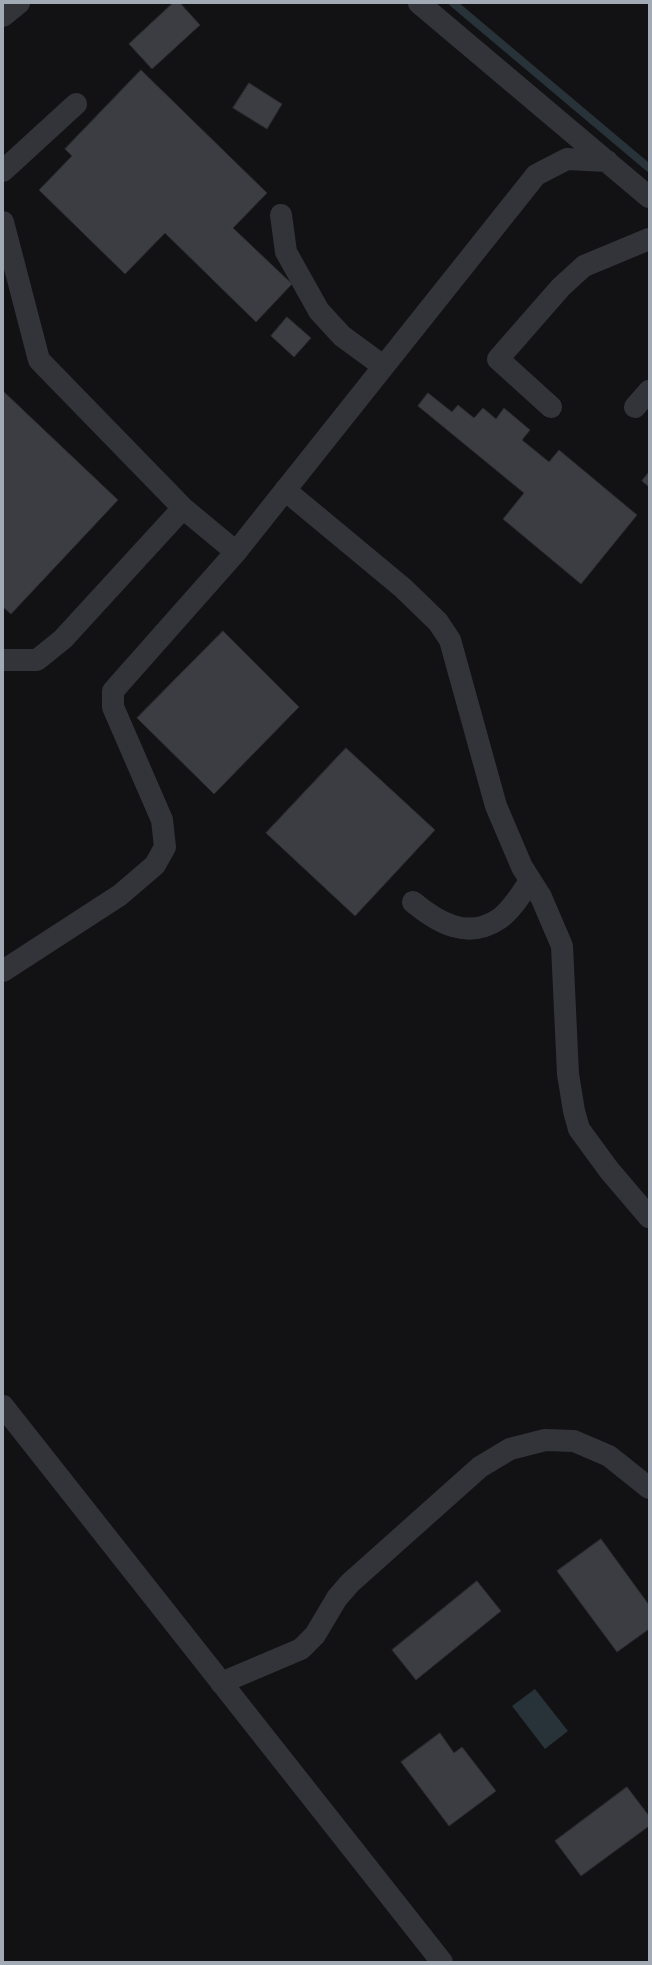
<!DOCTYPE html>
<style>
body{margin:0}
#map{position:relative;width:652px;height:1965px;overflow:hidden;background:#121214;font-family:Quicksand,sans-serif}
canvas{display:block}
.frame{position:absolute;inset:0;border:4px solid #a2aab6;pointer-events:none}
</style>
<div id="map">
<canvas width="652" height="1965"></canvas>
<div class="frame"></div>
</div>
<script>
const context = document.querySelector('canvas').getContext('2d');
context.lineJoin = 'round';
function fill(path, color) {
  context.fillStyle = color;
  context.fill(path, 'evenodd');
}
function stroke(path, color, width, dash) {
  context.strokeStyle = color;
  context.lineWidth = width;
  context.lineCap = dash ? 'butt' : 'round';
  context.setLineDash(dash || []);
  context.stroke(path);
}
const water = new Path2D(`
 M535 1689 568 1731 545 1749 512 1706Z`);
const stream = new Path2D(`
 M453 3 649 168`);
const building = new Path2D(`
 M173 3H180L200 25 152 69 129 44Z
 M141 70 267 193 233 228 292 284 256 322 165 233 125 274 39 190 72 156 65 149Z
 M249 83 282 104 267 129 233 108Z
 M287 317 311 338 294 357 271 336Z
 M3 391 118 500 11 614 3 607Z
 M428 393 452 412 458 405 474 418 483 408 496 419 504 408 530 430 522 440 549 462 559 450 637 515 581 584 503 519 524 493 418 406Z
 M649 472V487L642 481Z
 M223 631 299 707 214 794 137 718Z
 M346 748 435 830 355 916 266 833Z
 M601 1539 649 1605V1629L617 1652 557 1571Z
 M477 1581 501 1611 416 1680 392 1650Z
 M440 1733 454 1753 462 1747 496 1791 449 1826 401 1762Z
 M627 1787 649 1816V1826L581 1876 555 1841Z`);
const minor = new Path2D(`
 M419 3 649 197
 M3 16 19 3
 M3 171 76 104
 M281 215 286 252 319 311 342 336 383 366
 M3 222 39 360 183 508
 M551 407 498 359 561 287 584 266 649 239
 M635 407 649 391
 M285 490 403 588 438 622 450 640 496 806 522 867 541 897 562 946 568 1074 574 1111 579 1129 609 1170 649 1217
 M3 660H37L63 639 183 508 236 552 536 175 567 159 607 161
 M413 902C438 923 468 940 499 919 512 910 521 894 530 881
 M3 971 120 895 155 865 165 847 162 820 113 707V691L236 552
 M3 1406 442 1962
 M221 1683 301 1649 315 1635 337 1598 350 1583 480 1467 510 1449 545 1440 574 1441 609 1456 649 1488`);
fill(water, '#273339');
stroke(stream, '#273339', 8);
fill(building, '#3c3d42');
stroke(building, '#2c2c30', 1);
stroke(minor, '#33343a', 22);
</script>
